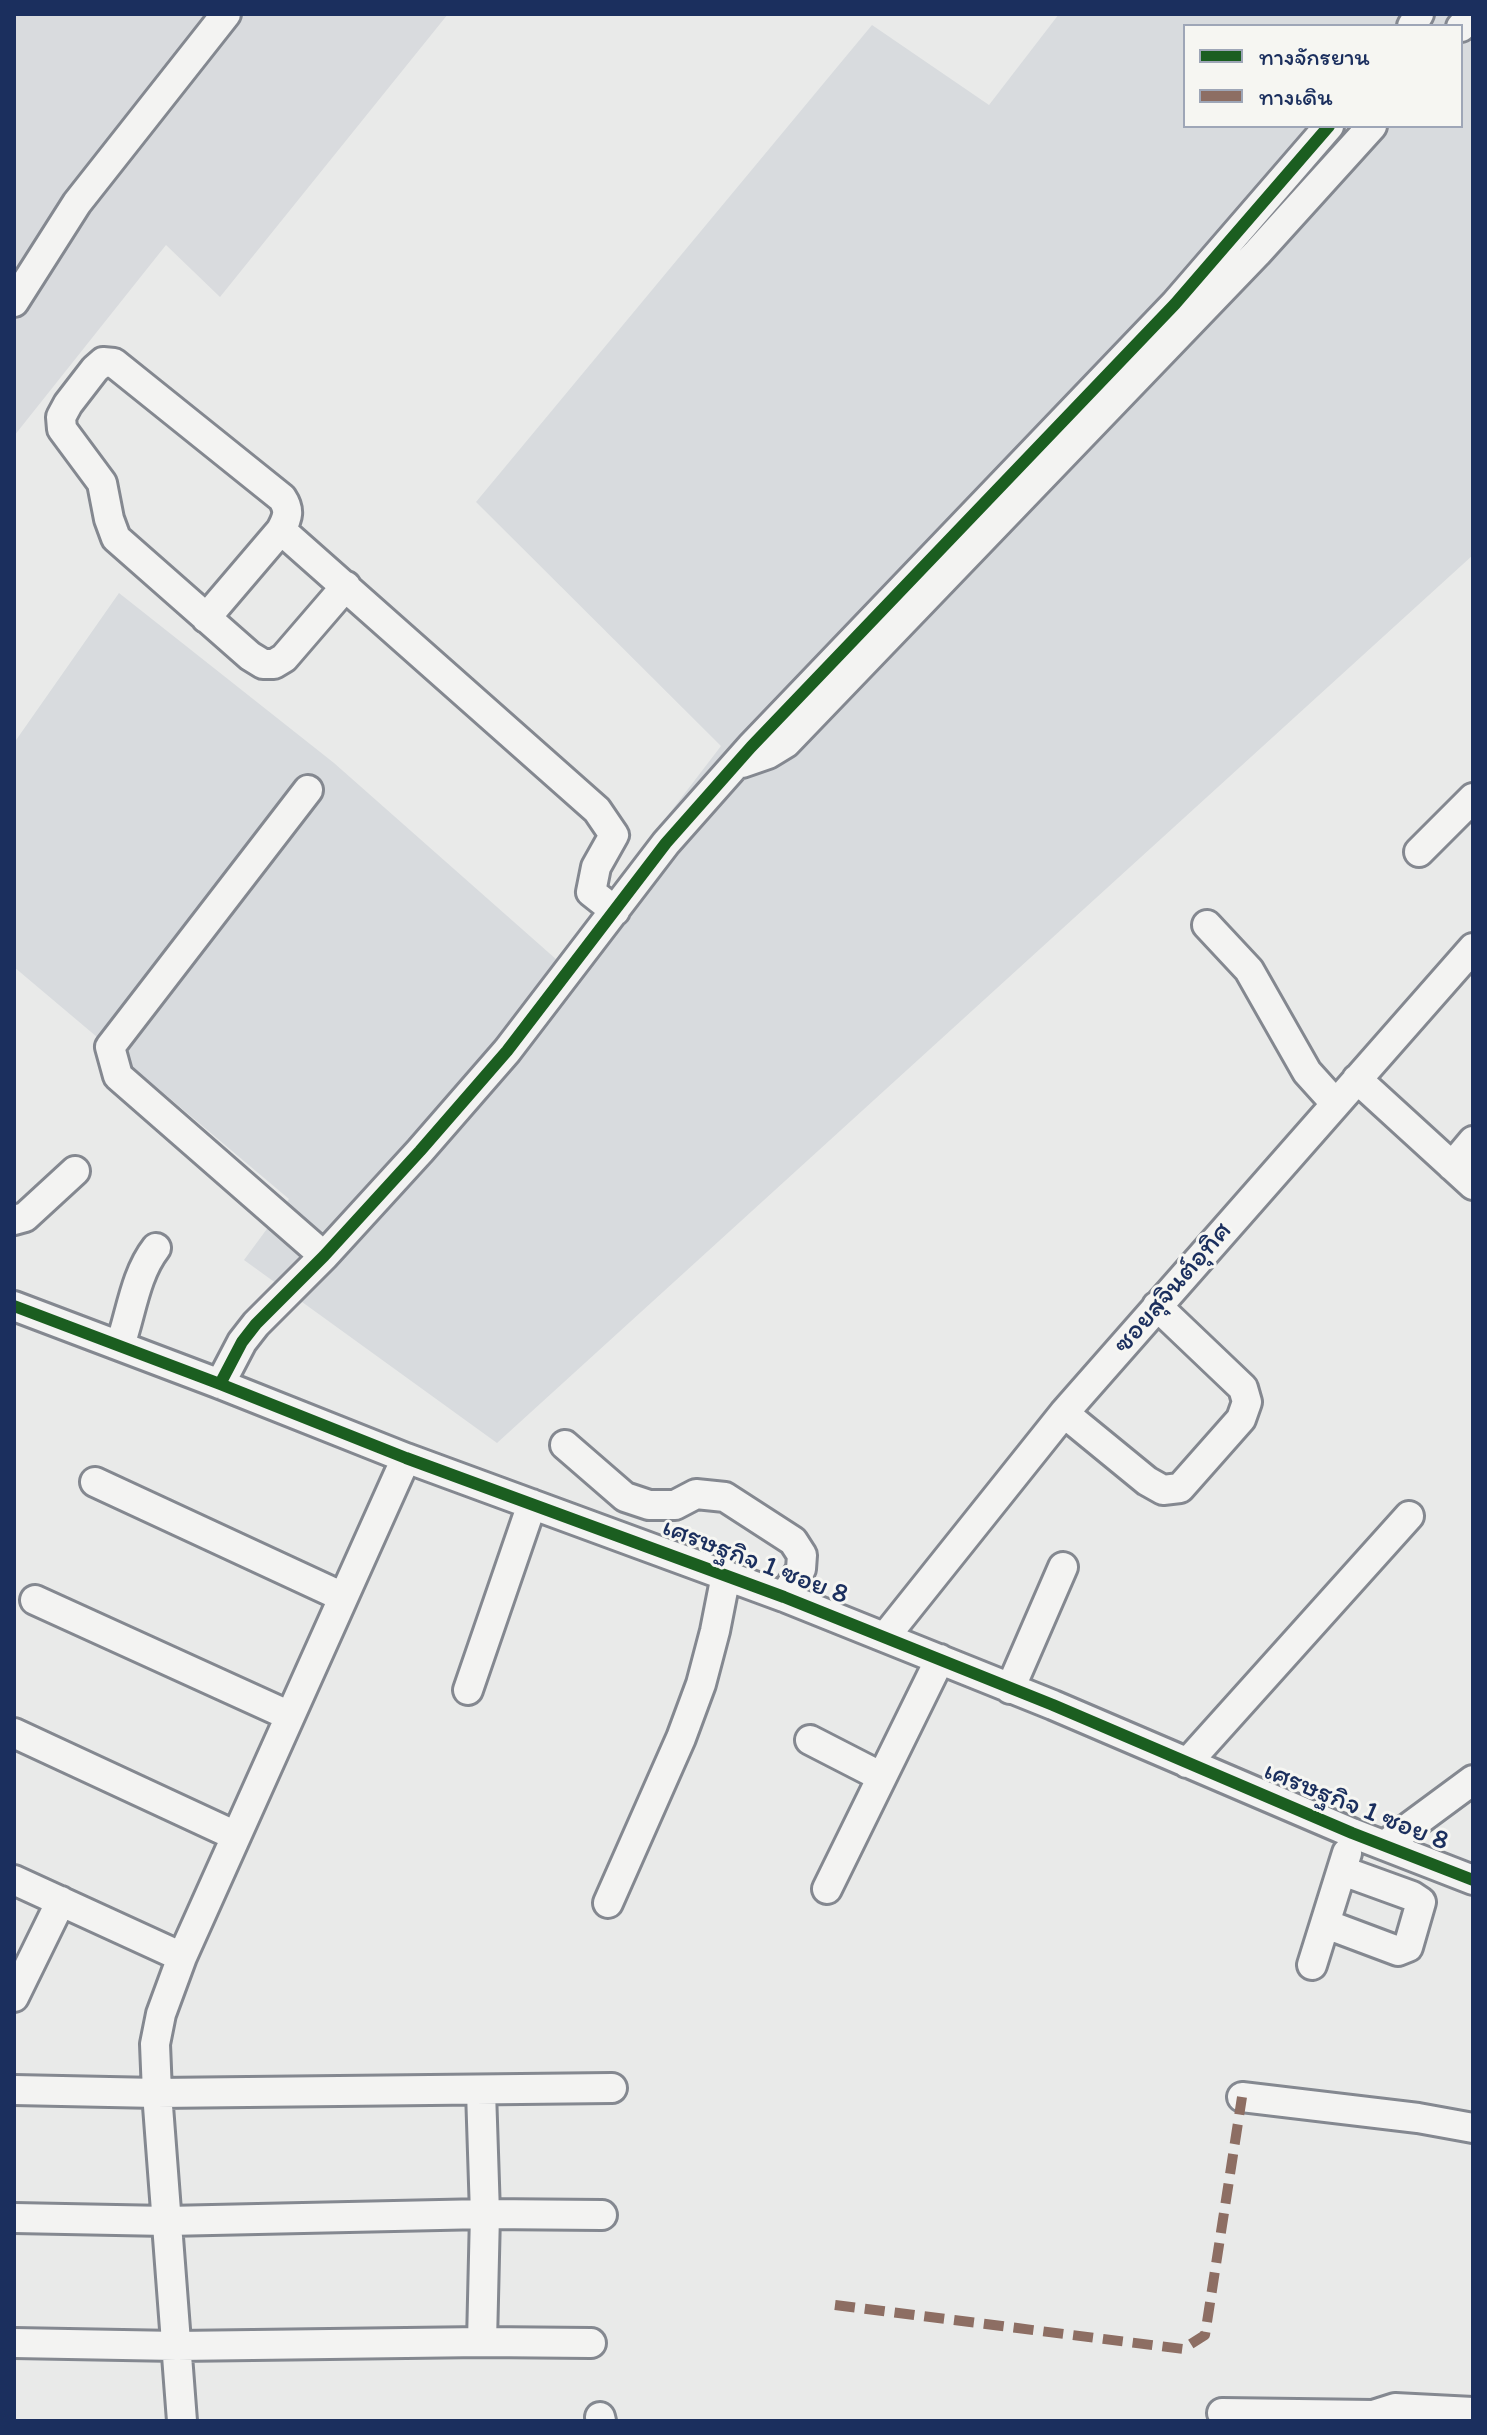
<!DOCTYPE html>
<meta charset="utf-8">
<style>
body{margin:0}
#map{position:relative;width:1487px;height:2435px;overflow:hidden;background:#e9eae9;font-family:Itim,"Playpen Sans Thai",sans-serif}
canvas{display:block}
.frame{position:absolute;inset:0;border:16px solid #1b2f5e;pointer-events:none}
.legend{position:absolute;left:1183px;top:24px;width:280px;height:104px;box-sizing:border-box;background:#f6f6f2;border:2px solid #9ea6b7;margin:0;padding:10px 14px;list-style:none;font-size:24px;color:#1b2f5e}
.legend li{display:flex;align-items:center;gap:16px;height:40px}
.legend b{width:40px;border:2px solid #9ea6b7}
</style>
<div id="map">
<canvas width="1487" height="2435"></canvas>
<div class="frame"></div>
<ul class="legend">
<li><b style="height:10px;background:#1b5e20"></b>ทางจักรยาน</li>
<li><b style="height:10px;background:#8d6e63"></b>ทางเดิน</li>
</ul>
</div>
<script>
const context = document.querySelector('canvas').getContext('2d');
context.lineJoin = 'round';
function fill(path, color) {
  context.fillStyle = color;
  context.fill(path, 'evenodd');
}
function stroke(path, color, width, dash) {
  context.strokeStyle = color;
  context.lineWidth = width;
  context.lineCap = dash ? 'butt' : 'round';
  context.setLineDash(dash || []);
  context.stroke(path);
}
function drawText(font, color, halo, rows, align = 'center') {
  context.font = font + ' Itim,"Playpen Sans Thai",sans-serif';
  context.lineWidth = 6;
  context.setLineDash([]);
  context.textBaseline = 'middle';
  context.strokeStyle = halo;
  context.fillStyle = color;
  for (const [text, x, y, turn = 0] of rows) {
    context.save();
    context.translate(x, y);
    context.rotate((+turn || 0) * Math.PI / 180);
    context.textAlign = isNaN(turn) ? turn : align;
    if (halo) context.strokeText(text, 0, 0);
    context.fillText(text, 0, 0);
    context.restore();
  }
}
const built = new Path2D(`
 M14 14H448L220 297 166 245 14 436Z`);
const green = new Path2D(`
 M1059 14H1473V555L497 1443 244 1260 289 1199 14 967V743L119 593 334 763 557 960 721 746 476 502 872 25 989 105ZM1185 26H1461V126H1185Z`);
const minor = new Path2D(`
 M1412 26 1419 14
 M1461 27 1472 14
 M14 302 77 203 226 14
 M281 530 597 810 614 835 596 867 591 892 615 911
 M206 618 281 530C288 517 290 510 282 498L114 363 103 362 95 369 68 404 61 417 62 429 102 483 109 519 116 538 250 656 263 664H274L284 658 346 586
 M742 763 768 754 786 743 1257 253 1372 126
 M308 790 110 1047 118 1076 324 1256
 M1419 852 1473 798
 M1207 925 1249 970 1307 1072 1335 1103
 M1357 1079 1473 1185
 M1452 1166 1473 1141
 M14 1220 25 1217 75 1171
 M14 1306 220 1384 406 1458 784 1597 1053 1705 1352 1833 1473 1880
 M120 1345C131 1314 135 1275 156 1248
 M220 1384 242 1342 256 1324 324 1256 420 1151 507 1051 666 843 751 747 1175 304 1329 126
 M1064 1413 1147 1481 1163 1490 1180 1488 1241 1419 1247 1402 1243 1388 1157 1306
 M565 1445 625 1497 649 1505H675L696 1494 725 1497 793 1541 802 1555 801 1569 784 1597
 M95 1482 343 1597
 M35 1600 290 1716
 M885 1637 1064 1413 1473 948
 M1010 1689 1063 1567
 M468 1690 532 1504
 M14 1733 236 1836
 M810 1740 882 1777
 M1187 1763 1409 1516
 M1385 1845 1473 1780
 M14 1880 182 1957
 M827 1889 940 1659
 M608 1903 681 1738 701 1684 715 1631 726 1575
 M1326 1924 1398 1951 1408 1947 1421 1902 1412 1896 1343 1871
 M1312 1965 1347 1853
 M14 1997 61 1901
 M14 2090 157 2093 612 2088
 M481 2091 485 2214 482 2342
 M1242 2097 1418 2118 1473 2128
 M14 2218 167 2221 485 2214 602 2215
 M14 2343 177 2346 482 2342 591 2343
 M1222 2413 1373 2415
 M600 2417 601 2421
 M182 2421 157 2093 155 2044 161 2014 182 1957 406 1458
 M1373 2421V2415L1395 2408 1473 2412`);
const quiet = new Path2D(`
 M835 2305 1183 2349 1205 2335 1242 2097`);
const cycleway = new Path2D(`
 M14 1306 220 1384 406 1458 784 1597 1053 1705 1352 1833 1473 1880
 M220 1384 242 1342 256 1324 324 1256 420 1151 507 1051 666 843 751 747 1175 304 1329 126`);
const streetNames = [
 ["ซอยสุจินต์อุทิศ",1173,1288,-49],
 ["เศรษฐกิจ 1 ซอย 8",755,1562,21],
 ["เศรษฐกิจ 1 ซอย 8",1356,1807,22]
];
fill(built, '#d9dbde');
fill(green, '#d8dbde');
stroke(minor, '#848890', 34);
stroke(minor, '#f3f3f2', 28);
stroke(quiet, '#8d6e63', 10, [20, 10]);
stroke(cycleway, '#1b5e20', 12);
drawText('28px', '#1b2f5e', '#f6f6f2', streetNames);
</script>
